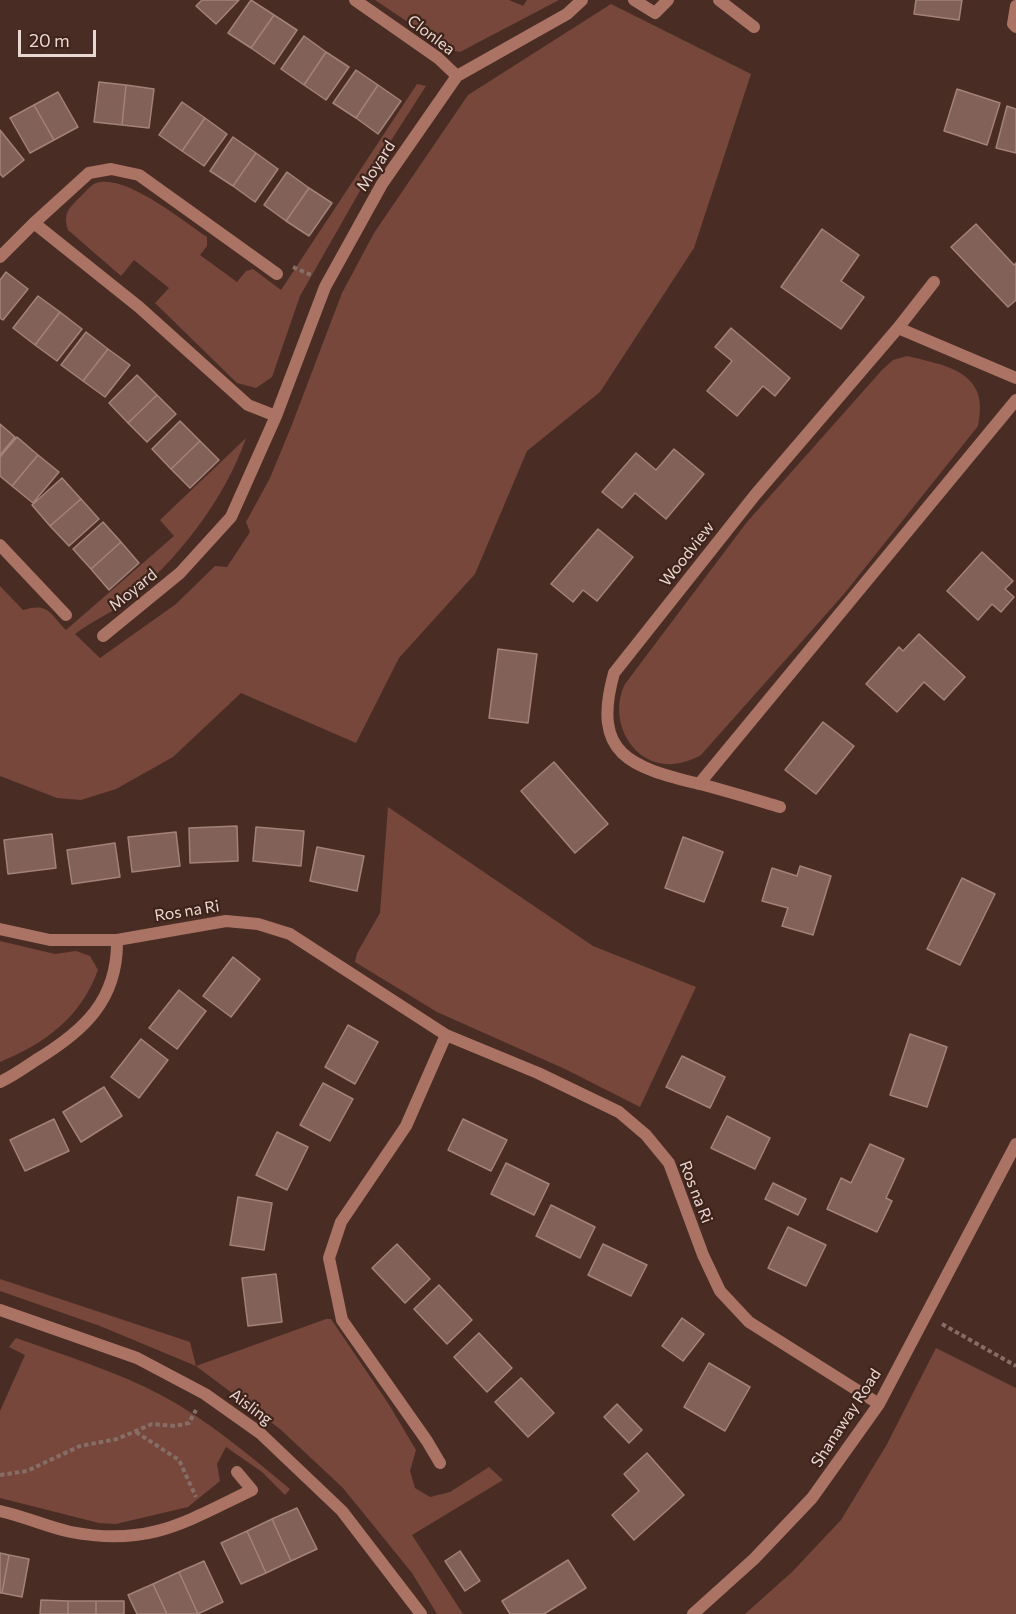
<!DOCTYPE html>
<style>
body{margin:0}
#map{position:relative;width:1016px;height:1614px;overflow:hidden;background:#492d25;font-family:Commissioner,sans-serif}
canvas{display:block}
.scale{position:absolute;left:18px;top:30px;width:78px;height:27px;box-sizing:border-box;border:3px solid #e9d7d1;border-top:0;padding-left:8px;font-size:18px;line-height:21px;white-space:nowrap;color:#e9d7d1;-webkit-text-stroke:4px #3e231b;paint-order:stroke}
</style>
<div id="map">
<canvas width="1016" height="1614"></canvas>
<div class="scale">20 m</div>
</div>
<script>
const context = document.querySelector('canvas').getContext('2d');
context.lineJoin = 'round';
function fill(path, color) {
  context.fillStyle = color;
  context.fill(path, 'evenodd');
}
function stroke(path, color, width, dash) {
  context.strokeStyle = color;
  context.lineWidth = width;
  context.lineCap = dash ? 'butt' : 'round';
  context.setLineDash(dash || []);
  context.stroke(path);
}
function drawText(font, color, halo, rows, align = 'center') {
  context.font = font + ' Commissioner,sans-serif';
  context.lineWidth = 4.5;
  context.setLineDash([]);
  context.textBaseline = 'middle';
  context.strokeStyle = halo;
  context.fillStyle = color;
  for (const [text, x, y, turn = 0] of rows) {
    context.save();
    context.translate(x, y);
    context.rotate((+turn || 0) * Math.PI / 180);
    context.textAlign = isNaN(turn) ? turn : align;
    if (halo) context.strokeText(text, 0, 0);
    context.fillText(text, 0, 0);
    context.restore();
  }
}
const green = new Path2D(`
 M375 0H509L523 6 527 0H559L460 52 448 49Z
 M611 4 751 74 694 248 600 392 527 451 475 574 399 658 356 743 241 693 173 757 116 789 81 800 57 798 0 776V586L23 610C49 602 50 614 66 630L174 536 160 520 246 438C225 499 176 563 125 602 110 614 90 622 75 634L100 658 176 604 215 566 227 567 250 532 246 522 270 478 291 427 342 293 374 233 468 95Z
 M417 84 426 86 369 175 300 296 272 377 256 388 237 383 155 303 169 288 134 260 121 276 68 230C63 214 68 209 79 198 84 194 90 185 96 183 125 173 183 221 207 237V246L200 255 237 282 246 271 253 269 281 290Z
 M907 356C950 366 990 373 978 426L844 594 701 755C690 761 678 765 665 764 627 760 609 715 625 684L747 522 882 370 893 360Z
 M388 807 593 946 696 987 640 1107 565 1069 437 1012 355 962 357 953 380 913Z
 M0 941 55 954 76 951 90 956 98 970C81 1017 46 1043 0 1062Z
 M0 1279 190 1342 196 1366 326 1319H331L388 1403 416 1450 410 1471 415 1488 430 1497 450 1492 489 1467 503 1480 412 1535 463 1614H437L412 1573 343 1488 280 1429 196 1366 100 1326 0 1291Z
 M16 1338C64 1355 115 1371 161 1395 208 1420 249 1455 290 1489L285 1495 262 1472 226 1447 217 1464 220 1481 188 1507 116 1524 99 1523 0 1498V1411L25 1355 9 1347Z
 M936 1348 1016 1388V1614H745L792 1572 841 1520 886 1446Z`);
const building = new Path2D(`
 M202 0H239L216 24 196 6Z
 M251 0 274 15 251 48 228 33Z
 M916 0H962L959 20 914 14Z
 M274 15 297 30 274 64 251 48Z
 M304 36 326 52 304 85 281 69Z
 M326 52 349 67 326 100 304 85Z
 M356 70 378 85 356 118 333 103Z
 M99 82 126 85 122 125 94 122Z
 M126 85 154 89 149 128 122 125Z
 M378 85 401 101 378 134 356 118Z
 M957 89 1000 103 987 145 944 131Z
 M58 92 78 127 54 140 34 105Z
 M182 102 205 118 182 151 159 135Z
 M34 105 54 140 30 153 10 118Z
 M1007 106 1016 109V153L996 148Z
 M205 118 227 134 204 166 182 151Z
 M0 130 24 160 3 177 0 174Z
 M233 137 256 153 233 186 210 171Z
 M256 153 278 169 255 202 233 186Z
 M287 172 309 188 286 221 264 205Z
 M309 188 332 203 309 236 286 221Z
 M976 224 1014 265 1016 263V300L1008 307 951 247Z
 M822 229 859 255 841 281 864 297 841 329 781 287Z
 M6 272 28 289 3 320 0 318V280Z
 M38 296 60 312 35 345 13 328Z
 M60 312 82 329 57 361 35 345Z
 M731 328 790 378 775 396 763 386 737 416 707 391 732 361 715 347Z
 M86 332 108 349 83 381 61 365Z
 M108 349 130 365 105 397 83 381Z
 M137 375 157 395 128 423 109 403Z
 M157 395 176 414 147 442 128 423Z
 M180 421 200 441 171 469 152 449Z
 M0 424 15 437 0 455Z
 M17 437 38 455 12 486 0 476V457Z
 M200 441 219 460 190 488 171 469Z
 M674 449 704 474 666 519 635 493 622 508 602 492 636 453 656 470Z
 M38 455 59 472 33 503 12 486Z
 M62 478 81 499 50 526 32 505Z
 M81 499 99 519 69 546 50 526Z
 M103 522 121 542 91 569 73 549Z
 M598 529 633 557 597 601 583 590 573 602 551 584Z
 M121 542 139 563 109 590 91 569Z
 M982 552 1013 581 1005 589 1014 597 1001 612 992 604 978 620 947 591Z
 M919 634 965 677 944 700 924 682 897 712 866 684 899 647 903 651Z
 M498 649 537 654 528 723 489 718Z
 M823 722 854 746 816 794 785 770Z
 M554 762 608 824 575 853 521 791Z
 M237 826 238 861 190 863 189 828Z
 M256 827 304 831 301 866 253 861Z
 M176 832 180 866 132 872 128 837Z
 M52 834 56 868 8 874 4 840Z
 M683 837 723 852 704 902 665 888Z
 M115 843 120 877 72 884 67 850Z
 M317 847 364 856 357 891 310 881Z
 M800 866 831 876 813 935 782 926 788 908 762 901 772 868 797 876Z
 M962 878 995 894 960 965 927 949Z
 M233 957 260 979 231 1017 203 996Z
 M179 990 206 1011 177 1049 149 1028Z
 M348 1025 378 1042 355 1084 325 1067Z
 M910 1034 947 1047 927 1107 890 1095Z
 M141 1039 168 1060 139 1098 111 1077Z
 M682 1056 725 1077 710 1108 666 1087Z
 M323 1083 353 1099 330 1141 300 1125Z
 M104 1087 122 1116 81 1142 63 1112Z
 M727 1116 770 1138 755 1169 711 1148Z
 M54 1119 69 1151 25 1171 10 1140Z
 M463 1119 507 1140 491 1171 448 1150Z
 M277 1132 308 1147 287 1190 256 1175Z
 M870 1144 904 1159 886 1198 892 1201 877 1232 827 1209 841 1178 851 1183Z
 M506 1163 549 1184 534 1215 491 1194Z
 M773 1183 806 1199 798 1215 765 1199Z
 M238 1197 272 1203 264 1250 230 1245Z
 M551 1205 595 1227 580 1258 536 1236Z
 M788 1227 826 1245 806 1286 768 1268Z
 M397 1244 430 1279 405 1303 372 1268Z
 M603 1244 647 1265 631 1296 588 1275Z
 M276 1274 282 1322 248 1326 242 1278Z
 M439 1285 472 1320 447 1344 414 1309Z
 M682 1318 704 1334 683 1361 662 1346Z
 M479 1333 512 1368 487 1392 454 1357Z
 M709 1363 750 1387 725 1431 684 1407Z
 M521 1378 554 1413 528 1437 495 1402Z
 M617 1404 642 1430 629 1443 604 1417Z
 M647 1453 684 1495 634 1540 612 1515 639 1491 624 1474Z
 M297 1508 317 1549 291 1561 272 1519Z
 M272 1519 291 1561 266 1573 247 1531Z
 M247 1531 266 1573 241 1584 221 1543Z
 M460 1551 480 1581 465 1591 445 1561Z
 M0 1553 9 1555 2 1593H0Z
 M9 1555 29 1559 22 1597 2 1593Z
 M568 1560 586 1588 544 1614H510L502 1601Z
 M204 1561 223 1602 198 1614 179 1572Z
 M179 1572 198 1614H167L153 1584Z
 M153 1584 167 1614H137L128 1595Z
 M41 1600 68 1601V1614H40Z
 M68 1601H96V1614H68Z
 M96 1601H124V1614H96Z`);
const path = new Path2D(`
 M293 267 311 275
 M942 1324 1016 1366
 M136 1432 179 1460 196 1497
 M0 1475 27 1471 80 1446 117 1439 152 1424 175 1426 189 1423 196 1410`);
const street = new Path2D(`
 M355 0 438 58 457 76
 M634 0 655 13 668 0
 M719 0 754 27
 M1016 6 1013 24 1016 27
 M34 223 89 173 111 169 139 175 277 274
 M0 257 34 223 139 307 248 405 276 416
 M898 328 1016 378
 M0 545 66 615
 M103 636 180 573 231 517 276 416 325 287 382 184 457 76 567 14 582 0
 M699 784 1016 400
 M780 807C753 799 727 791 700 784 630 767 591 755 614 673L755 495 898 328 934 282
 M0 929 50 940H117L226 921 258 924 290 934 446 1035 538 1073 619 1112 646 1135 669 1163 703 1255 720 1291 749 1322 879 1404
 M0 1082C13 1076 24 1068 36 1060 84 1031 118 1000 117 940
 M0 1310 137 1358 205 1394 260 1433 342 1511 421 1614
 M440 1463 427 1441 342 1320 329 1258 341 1222 406 1126 446 1035
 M0 1511C24 1516 47 1527 71 1532 149 1547 185 1522 252 1490L237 1472
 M693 1614 754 1559 812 1498 879 1404 1016 1144`);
const streetNames = [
 ["Clonlea",431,35,37],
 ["Moyard",376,166,-57],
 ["Woodview",687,554,-52],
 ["Moyard",133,590,-39],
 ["Ros na Ri",187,911,-9],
 ["Ros na Ri",696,1192,69],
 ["Aisling",251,1407,37],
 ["Shanaway Road",846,1418,-57]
];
fill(green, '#76473a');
fill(building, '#816158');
stroke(building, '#a48279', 1.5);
stroke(path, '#866d66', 4, [4.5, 3]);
stroke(street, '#ab7364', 12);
drawText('16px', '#e9d7d1', '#3e231b', streetNames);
</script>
